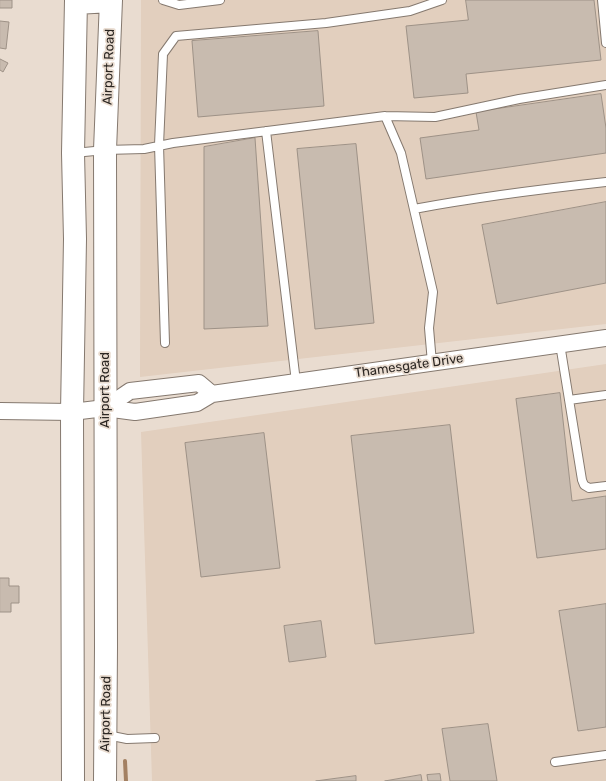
<!DOCTYPE html>
<style>
body{margin:0}
canvas{display:block;background:#e9dcd0}
</style>
<canvas width="606" height="781"></canvas>
<script>
const context = document.querySelector('canvas').getContext('2d');
context.lineJoin = 'round';
function fill(path, color) {
  context.fillStyle = color;
  context.fill(path, 'evenodd');
}
function stroke(path, color, width, dash) {
  context.strokeStyle = color;
  context.lineWidth = width;
  context.lineCap = dash ? 'butt' : 'round';
  context.setLineDash(dash || []);
  context.stroke(path);
}
function drawText(font, color, halo, rows, align = 'center') {
  context.font = font + ' Rubik,sans-serif';
  context.lineWidth = 3.5;
  context.setLineDash([]);
  context.textBaseline = 'middle';
  context.strokeStyle = halo;
  context.fillStyle = color;
  for (const [text, x, y, turn = 0] of rows) {
    context.save();
    context.translate(x, y);
    context.rotate((+turn || 0) * Math.PI / 180);
    context.textAlign = isNaN(turn) ? turn : align;
    if (halo) context.strokeText(text, 0, 0);
    context.fillText(text, 0, 0);
    context.restore();
  }
}
const built = new Path2D(`
 M141 0H606V324L140 377Z
 M606 364V781H152L141 432Z`);
const stream = new Path2D(`
 M125 761 126 781`);
const building = new Path2D(`
 M0 0H12V8H0Z
 M466 0H594L601 60 466 74 468 93 414 98 406 26 468 20Z
 M0 21 9 22 6 49 0 48Z
 M318 31 324 106 198 117 192 41Z
 M0 59 8 63 3 72 0 70Z
 M601 94 606 128V153L426 179 420 138 479 130 476 112Z
 M255 138 268 326 204 329V147Z
 M356 144 374 323 315 329 297 149Z
 M606 202V283L497 304 482 225Z
 M560 393 572 501 606 496V549L537 558 516 399Z
 M450 425 474 633 375 644 351 436Z
 M264 433 280 568 201 577 185 443Z
 M0 578H9V586H19V603H11V612H0Z
 M606 604V727L578 731 559 611Z
 M321 621 326 657 289 662 284 626Z
 M488 724 497 781H450L442 729Z
 M440 774 441 781H428L427 775Z
 M421 775 422 781H385Z
 M356 776V781H316Z`);
const service = new Path2D(`
 M163 0 179 5 220 0
 M602 0 606 43
 M385 116 435 117 519 99 606 85
 M266 131 296 382
 M74 153 105 150 144 149 173 143 385 116 401 153 433 292 429 328 432 363
 M414 209C478 197 542 189 606 182
 M165 343 159 145 163 54 176 36 326 23 410 11 442 0
 M560 344 582 480 584 485 589 488 606 486
 M569 400 606 395
 M107 735 127 739 155 738
 M555 762 606 755`);
const minor = new Path2D(`
 M105 408 130 391 199 383 212 394
 M0 411 72 412 105 408 135 412 197 403 212 394 606 338`);
const secondary = new Path2D(`
 M76 3 111 1
 M73 781 72 412 75 239 73 153 76 0
 M105 781 106 647 105 150 111 0`);
const streetNames = [
 ["Airport Road",109,67,-88],
 ["Thamesgate Drive",409,366,-8],
 ["Airport Road",105,390,-90],
 ["Airport Road",106,714,-89]
];
fill(built, '#e2cfbe');
stroke(stream, '#a38062', 4);
fill(building, '#c8bbaf');
stroke(building, '#9e9287', 1);
stroke(service, '#85796f', 10);
stroke(minor, '#85796f', 18);
stroke(secondary, '#85796f', 24);
stroke(service, '#fff', 8);
stroke(minor, '#fff', 16);
stroke(secondary, '#fff', 22);
drawText('13px', '#2b2622', '#e9dcd0', streetNames);
</script>
